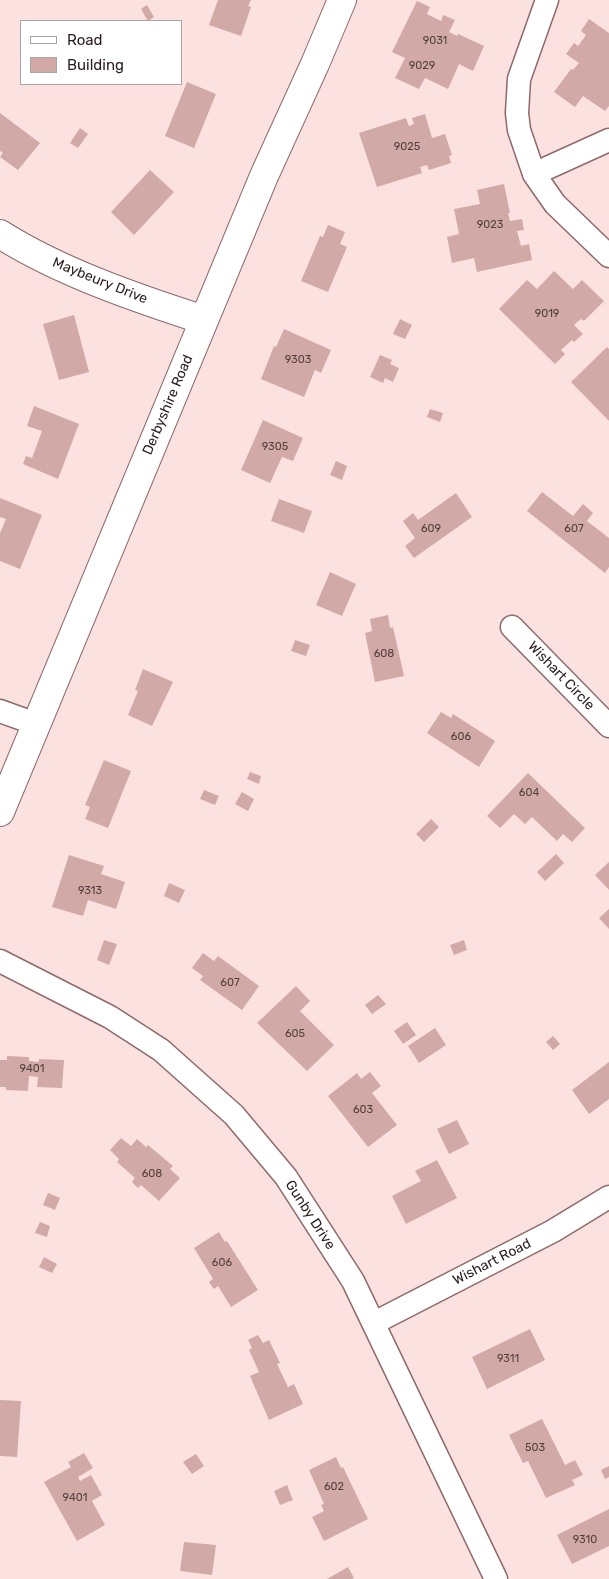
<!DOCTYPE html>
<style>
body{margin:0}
#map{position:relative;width:609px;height:1579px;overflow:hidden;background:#fbe2e0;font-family:Rubik,sans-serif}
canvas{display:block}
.legend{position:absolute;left:20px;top:20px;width:162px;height:65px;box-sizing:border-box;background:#fff;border:1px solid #aaa5a4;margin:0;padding:6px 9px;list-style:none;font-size:15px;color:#2b1d1c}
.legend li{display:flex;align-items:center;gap:10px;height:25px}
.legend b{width:25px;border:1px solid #aaa5a4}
</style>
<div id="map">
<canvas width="609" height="1579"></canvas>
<ul class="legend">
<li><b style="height:6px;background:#fff"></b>Road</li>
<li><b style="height:14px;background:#d1a9a7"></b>Building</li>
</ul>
</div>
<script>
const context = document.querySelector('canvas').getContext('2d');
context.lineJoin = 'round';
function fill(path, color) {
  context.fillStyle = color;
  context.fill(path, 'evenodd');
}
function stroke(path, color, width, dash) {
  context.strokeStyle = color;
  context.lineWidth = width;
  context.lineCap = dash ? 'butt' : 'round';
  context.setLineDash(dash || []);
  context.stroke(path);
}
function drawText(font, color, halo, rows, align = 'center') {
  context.font = font + ' Rubik,sans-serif';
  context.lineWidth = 5;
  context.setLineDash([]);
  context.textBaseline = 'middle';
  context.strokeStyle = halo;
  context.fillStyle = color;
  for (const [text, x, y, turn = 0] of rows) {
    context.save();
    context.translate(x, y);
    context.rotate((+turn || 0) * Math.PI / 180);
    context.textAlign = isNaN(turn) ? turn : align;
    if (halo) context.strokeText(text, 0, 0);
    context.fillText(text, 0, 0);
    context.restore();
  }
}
const building = new Path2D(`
 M218 0H251L248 6 251 7 241 36 209 25Z
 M417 1 430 7 427 14 441 21 443 15 455 20 449 32 457 36 458 34 484 46 473 71 459 64 448 89 425 78 419 89 395 78 405 58 392 52Z
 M147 5 154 17 148 21 141 9Z
 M589 19 609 33V106L605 111 583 96 575 107 554 92 571 69 573 70 579 63 566 54 574 43 578 46 586 35 581 31Z
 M187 82 216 94 194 148 165 136Z
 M0 113 40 143 18 170 0 157 3 153 0 151Z
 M425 114 432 138 445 134 452 155 449 156 451 163 429 170 427 165 420 167 422 173 377 187 359 133 406 118 409 126 414 124 412 118Z
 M80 128 88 134 78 148 70 143Z
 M150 170 174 192 134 235 111 212Z
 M504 184 510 213H508L510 221 522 219 524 230 517 231 521 246 529 244 532 260 477 272 474 258 452 263 447 237 459 234 454 209 480 204 477 190Z
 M328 225 345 232 340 244 347 247 328 292 301 281 320 236 323 237Z
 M554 271 573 289 582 280 604 301 584 321 581 319 574 325 583 334 574 342 572 340 561 350 565 354 555 364 499 309 527 280 537 289Z
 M74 315 89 372 59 380 43 324Z
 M400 319 412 325 405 339 393 334Z
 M284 329 331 350 321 373 315 370 304 397 261 379 274 346 276 347Z
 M607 347 609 349V421L571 382Z
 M380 355 392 360 390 364 399 368 393 382 385 378 383 383 370 377Z
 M34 406 79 424 58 479 23 464 26 456 32 458 42 431 27 426Z
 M430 409 443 413 440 422 427 417Z
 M263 420 303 438 293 461 282 457 270 483 241 470Z
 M336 461 347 466 342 480 330 475Z
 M542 492 573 516 583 504 593 513 587 521 609 538V567L605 573 527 511Z
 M456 493 472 517 414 558 405 546 415 538 403 521 413 513 418 520Z
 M0 498 42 515 20 569 0 561V533L6 519 0 517Z
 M279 499 312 511 304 533 271 521Z
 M330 572 356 584 342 616 316 605Z
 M388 615 390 628 393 627 404 676 375 682 365 633 372 631 370 619Z
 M295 640 310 645 306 656 291 651Z
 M143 669 173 682 152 726 128 715 138 691 135 690Z
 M441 712 451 718 453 714 495 741 479 767 427 733Z
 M104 760 131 771 108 828 85 819 90 807 85 805Z
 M250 772 261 776 259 784 247 779Z
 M528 773 585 828 572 842 563 834 557 841 532 817 525 824 514 814 500 828 487 816Z
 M204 790 219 796 215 805 200 799Z
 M242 792 254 799 248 811 235 804Z
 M431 819 439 827 424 842 416 834Z
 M556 854 564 863 545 881 537 872Z
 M69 855 104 866 101 874 125 882 116 909 88 900 83 916 52 907Z
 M609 862V890L595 875Z
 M169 883 185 890 179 903 164 896Z
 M609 909V929L599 918Z
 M104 940 117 944 109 965 97 960Z
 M464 940 467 950 454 955 450 945Z
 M203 953 214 961 218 956 259 986 242 1010 200 980 203 976 192 968Z
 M296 986 310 1001 300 1011 334 1045 307 1071 257 1023Z
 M378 995 386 1004 372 1014 365 1005Z
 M407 1022 416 1035 403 1044 394 1031Z
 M435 1028 446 1045 419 1063 408 1046Z
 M553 1036 560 1044 553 1050 546 1042Z
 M7 1056 29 1057V1061L39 1062V1059L64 1060 62 1088 37 1087 38 1077 29 1076 28 1091 6 1090V1087H0V1060H7Z
 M609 1062V1099L589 1114 572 1090Z
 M370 1072 381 1086 372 1093 397 1125 368 1147 328 1096 357 1073 361 1079Z
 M457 1120 469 1144 449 1154 437 1129Z
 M121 1138 131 1146 137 1139 146 1147 148 1145 173 1166 170 1169 180 1178 159 1201 141 1185 138 1188 132 1182 135 1178 117 1162 119 1159 110 1150Z
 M437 1160 457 1198 406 1224 392 1196 421 1181 415 1171Z
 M48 1193 60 1198 55 1210 43 1205Z
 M40 1222 50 1226 47 1237 35 1233Z
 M219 1232 225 1242 227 1241 258 1290 231 1307 218 1286 214 1289 209 1282 213 1279 194 1248Z
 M44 1257 57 1264 52 1273 39 1267Z
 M530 1329 545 1360 487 1389 472 1357Z
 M258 1335 263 1343 269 1340 280 1363 277 1364 288 1387 294 1384 303 1404 269 1420 250 1376 259 1372 249 1350 252 1348 248 1340Z
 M0 1400 21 1401 17 1457 0 1456Z
 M542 1419 565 1465 575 1460 583 1475 572 1480 575 1485 546 1498 528 1461 523 1463 509 1435Z
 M84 1453 93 1468 78 1477 80 1481 91 1475 102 1495 92 1501 105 1525 77 1541 44 1482 71 1467 68 1462Z
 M196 1454 204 1466 192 1474 183 1462Z
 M336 1457 341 1468 343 1467 368 1519 324 1541 312 1517 324 1511 321 1505 324 1504 309 1470Z
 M609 1466V1477L605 1479 601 1470Z
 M287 1485 293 1500 280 1505 274 1491Z
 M609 1509V1546L572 1564 557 1535Z
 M184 1542 216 1545 212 1575 180 1571Z
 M348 1567 354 1578 352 1579H327Z`);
const street = new Path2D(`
 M547 0 519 79 517 113 519 130 534 174 555 204 609 256
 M534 174 609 140
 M512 627 609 726
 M0 711 36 724
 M0 961 110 1017 161 1050 234 1115 286 1177 353 1281 496 1579
 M374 1323 553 1231 609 1197`);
const secondary = new Path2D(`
 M0 234C60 272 136 298 204 320
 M0 812 264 176 315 64 342 0`);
const numberNames = [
 ["9031",435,41],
 ["9029",422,66],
 ["9025",407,147],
 ["9023",490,225],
 ["9019",547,314],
 ["9303",298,360],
 ["9305",275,447],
 ["609",431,529],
 ["607",574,529],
 ["608",384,654],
 ["606",461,737],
 ["604",529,793],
 ["9313",90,891],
 ["607",230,983],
 ["605",295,1034],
 ["9401",32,1069],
 ["603",363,1110],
 ["608",152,1174],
 ["606",222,1263],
 ["9311",508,1359],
 ["503",535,1448],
 ["602",334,1487],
 ["9401",75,1498],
 ["9310",585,1540]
];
const streetNames = [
 ["Maybeury Drive",100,281,22],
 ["Derbyshire Road",168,405,-67],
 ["Wishart Circle",561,676,46],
 ["Gunby Drive",310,1215,57],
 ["Wishart Road",492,1262,-27]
];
fill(building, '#d1a9a7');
stroke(street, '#8e6967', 25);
stroke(secondary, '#8e6967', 30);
stroke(street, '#fff', 22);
stroke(secondary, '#fff', 28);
drawText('11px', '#54403f', null, numberNames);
drawText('14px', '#2b1d1c', '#fff', streetNames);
</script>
